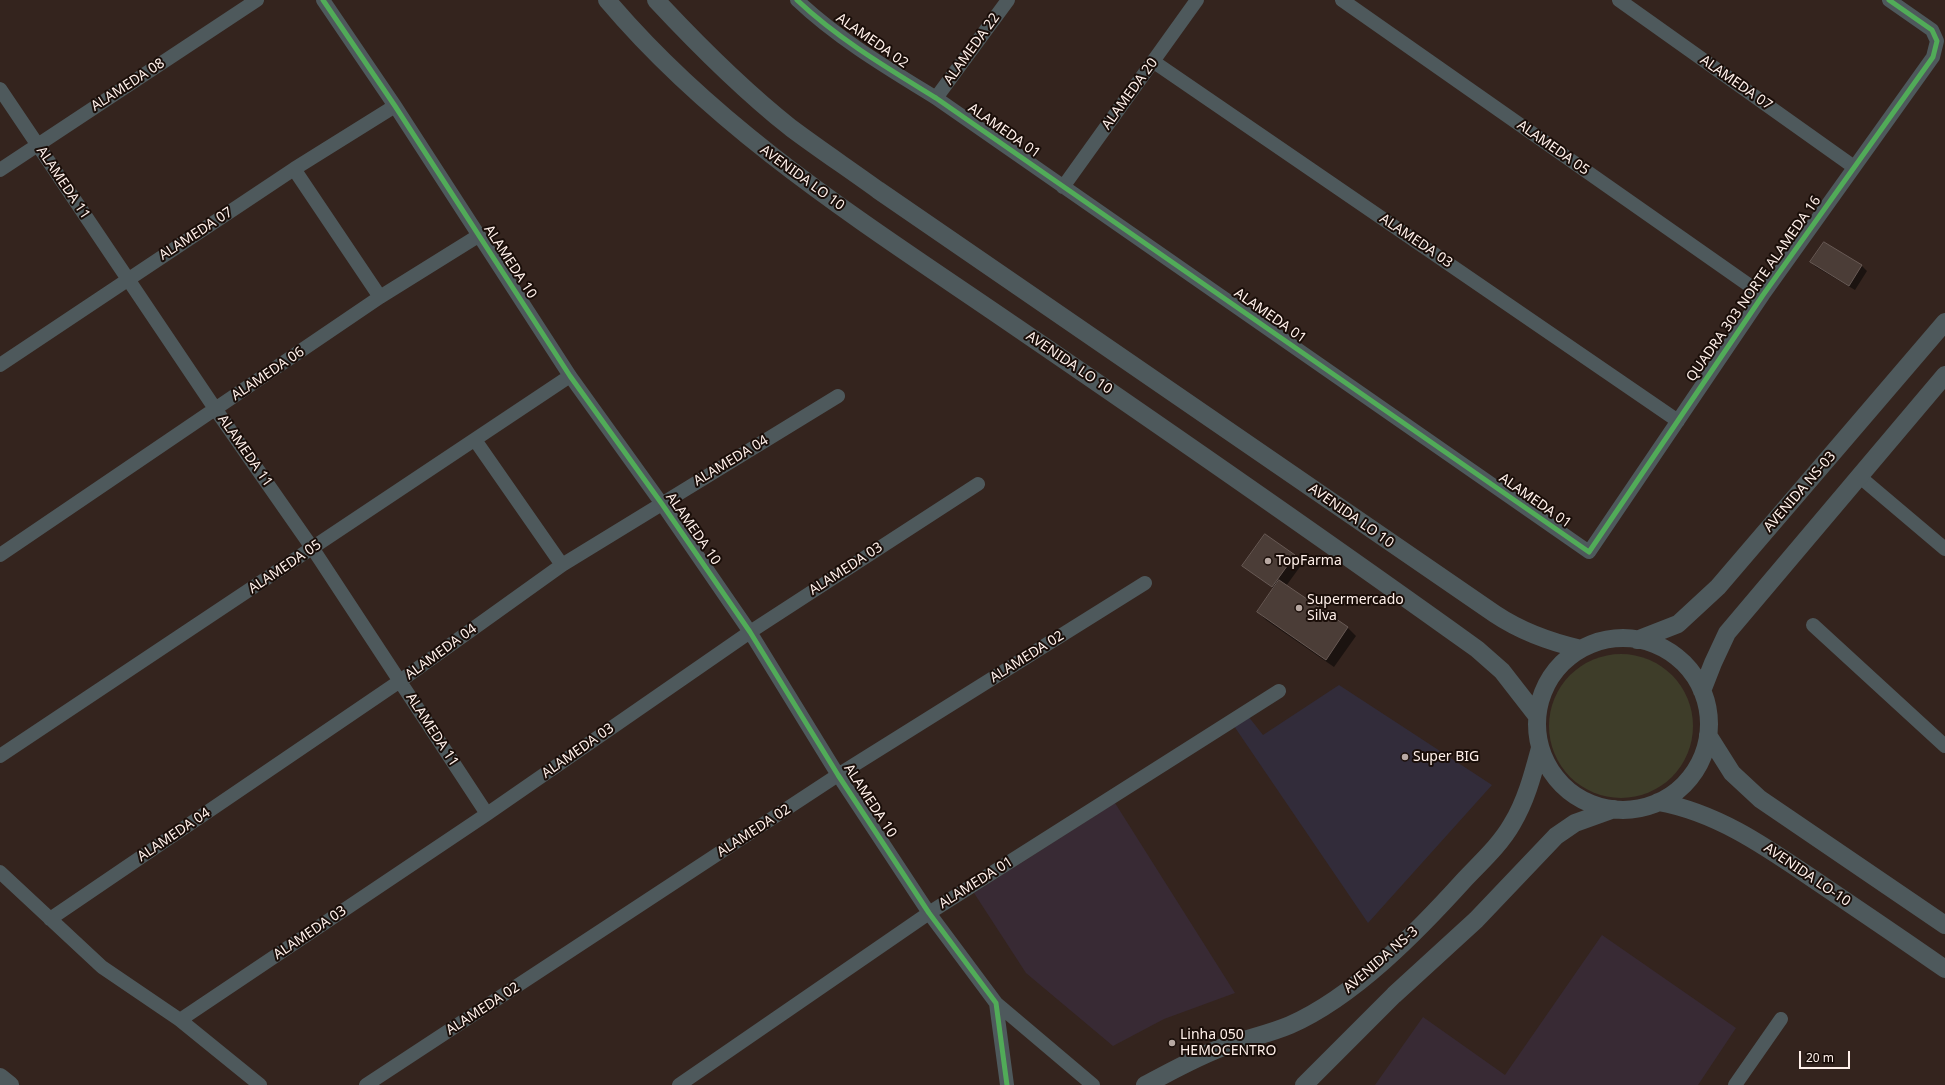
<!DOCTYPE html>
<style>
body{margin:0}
#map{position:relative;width:1945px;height:1085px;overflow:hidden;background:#34241e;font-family:"Noto Sans",sans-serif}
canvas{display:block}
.scale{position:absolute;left:1799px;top:1051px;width:51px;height:18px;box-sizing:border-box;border:2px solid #fff0ea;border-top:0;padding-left:5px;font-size:12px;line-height:14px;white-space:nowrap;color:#fff0ea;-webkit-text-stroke:3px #1a0e09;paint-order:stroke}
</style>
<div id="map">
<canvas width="1945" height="1085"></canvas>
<div class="scale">20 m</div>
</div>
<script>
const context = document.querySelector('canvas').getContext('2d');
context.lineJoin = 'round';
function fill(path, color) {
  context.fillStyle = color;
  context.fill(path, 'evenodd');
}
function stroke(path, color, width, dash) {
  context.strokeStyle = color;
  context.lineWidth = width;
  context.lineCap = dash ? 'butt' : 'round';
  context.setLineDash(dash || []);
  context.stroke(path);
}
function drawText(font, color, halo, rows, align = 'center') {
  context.font = font + ' "Noto Sans",sans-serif';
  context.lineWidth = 4;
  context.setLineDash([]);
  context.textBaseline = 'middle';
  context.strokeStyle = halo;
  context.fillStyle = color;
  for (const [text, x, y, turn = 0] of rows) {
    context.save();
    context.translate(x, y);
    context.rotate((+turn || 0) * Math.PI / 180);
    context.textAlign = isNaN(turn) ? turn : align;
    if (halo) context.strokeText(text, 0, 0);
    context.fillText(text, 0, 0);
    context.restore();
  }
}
const commercial = new Path2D(`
 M1339 685 1492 785 1368 923 1234 726 1248 716 1263 735Z`);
const education = new Path2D(`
 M1115 803 1235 993 1164 1019 1113 1046 1026 973 974 893Z
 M1602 935 1736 1028 1698 1085H1375L1423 1017 1505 1075Z`);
const green = new Path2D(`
 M1549 726a72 72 0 1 1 144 0a72 72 0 1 1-144 0Z`);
const shadow = new Path2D(`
 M1824 243 1862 266 1867 271 1855 290 1816 267 1811 262Z
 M1294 556 1302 564 1286 586 1348 628 1356 636 1334 667 1266 620 1258 612 1274 589 1243 566Z`);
const building = new Path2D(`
 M1824 242 1862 265 1849 286 1810 262Z
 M1265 534 1295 555 1272 587 1242 566Z
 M1279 580 1348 627 1326 660 1257 612Z`);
const minor = new Path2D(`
 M323 0 395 106 570 376 662 504 750 632 838 775 929 913 996 1003 1007 1085
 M797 0C838 39 889 69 936 98L1589 552 1763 295 1933 57 1937 41 1932 30 1889 0
 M1342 0 1763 295
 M1619 0 1854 167
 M1154 62 1678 421
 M0 89 216 410 313 549 487 814
 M936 98 1008 0
 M294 169 380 297
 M0 170 257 0
 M1063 187 1197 0
 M0 365 294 169 395 106
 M475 440 562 565
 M1860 477 1945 549
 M0 555 380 297 478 236
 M1813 625 1945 746
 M0 756 570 376
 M0 872 102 967 180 1020 260 1085
 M50 919 400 681 562 565 838 396
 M996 1003 1093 1085
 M180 1020 487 814 750 632 978 484
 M366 1085 838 775 1145 583
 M679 1085 929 913 1279 691
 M1735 1085 1781 1019`);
const tertiary = new Path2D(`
 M607 0C721 135 872 228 1016 327 1171 433 1325 540 1477 649L1502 671 1537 716
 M656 0C698 45 743 90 791 128 819 149 849 169 878 190L1495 614C1522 632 1550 642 1581 649
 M1537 724a86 86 0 1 1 172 0a86 86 0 1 1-172 0Z
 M1637 640 1678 624 1718 587 1945 322
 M1702 691 1713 663 1727 633 1945 375
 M1708 735 1732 773 1760 799 1945 925
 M1658 802C1721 813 1773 852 1825 887 1865 914 1905 941 1945 969
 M0 1077 10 1085
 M1145 1085C1172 1071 1198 1056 1226 1046 1247 1038 1269 1034 1290 1025 1354 997 1418 931 1465 879 1481 862 1500 845 1512 824 1526 801 1533 774 1540 748
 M1304 1085 1394 995 1476 920 1556 836 1575 823 1614 809`);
const cycleway = new Path2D(`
 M323 0 395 106 570 376 662 504 750 632 838 775 929 913 996 1003 1007 1085
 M797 0C838 39 889 69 936 98L1589 552 1763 295 1933 57 1937 41 1932 30 1889 0`);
const markers = [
 [1268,561,4,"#b8a9a3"],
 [1299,608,4,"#b8a9a3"],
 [1405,757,4,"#b8a9a3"],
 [1172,1043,4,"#b8a9a3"]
];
const streetNames = [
 ["ALAMEDA 02",872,41,35],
 ["ALAMEDA 22",972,49,-54],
 ["ALAMEDA 07",1736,83,35],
 ["ALAMEDA 08",128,85,-33],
 ["ALAMEDA 20",1130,94,-54],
 ["ALAMEDA 01",1004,131,35],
 ["ALAMEDA 05",1553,148,35],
 ["AVENIDA LO 10",802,178,36],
 ["ALAMEDA 11",63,183,56],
 ["ALAMEDA 07",196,234,-33],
 ["ALAMEDA 03",1416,241,34],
 ["ALAMEDA 10",510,262,57],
 ["QUADRA 303 NORTE ALAMEDA 16",1754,289,-55],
 ["ALAMEDA 01",1270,316,35],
 ["AVENIDA LO 10",1069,363,34],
 ["ALAMEDA 06",268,374,-34],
 ["ALAMEDA 11",245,451,55],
 ["ALAMEDA 04",731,461,-31],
 ["AVENIDA NS-03",1800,492,-49],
 ["ALAMEDA 01",1535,501,35],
 ["AVENIDA LO 10",1351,516,35],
 ["ALAMEDA 10",693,529,55],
 ["ALAMEDA 05",285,567,-34],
 ["ALAMEDA 03",846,569,-33],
 ["ALAMEDA 04",441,652,-36],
 ["ALAMEDA 02",1027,657,-32],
 ["ALAMEDA 11",432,730,57],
 ["ALAMEDA 03",578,751,-35],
 ["ALAMEDA 10",870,801,57],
 ["ALAMEDA 02",754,831,-33],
 ["ALAMEDA 04",174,835,-34],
 ["AVENIDA LO-10",1807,875,34],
 ["ALAMEDA 01",976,883,-32],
 ["ALAMEDA 03",310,933,-34],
 ["AVENIDA NS-3",1381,960,-41],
 ["ALAMEDA 02",483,1009,-33]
];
const poiNames = [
 ["TopFarma",1276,561],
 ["Supermercado",1307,600],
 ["Silva",1307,616],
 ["Super BIG",1413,757],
 ["Linha 050",1180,1035],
 ["HEMOCENTRO",1180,1051]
];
fill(commercial, '#322c3a');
fill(education, '#382a34');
fill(green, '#3e3d29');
fill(shadow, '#0007');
fill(building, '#4b3d37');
stroke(building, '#685a55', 1);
stroke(minor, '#4e595c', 14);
stroke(tertiary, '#4e595c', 18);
stroke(cycleway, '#51ab58', 5);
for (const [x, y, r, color] of markers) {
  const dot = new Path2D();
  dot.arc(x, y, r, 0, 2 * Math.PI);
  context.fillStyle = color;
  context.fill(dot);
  stroke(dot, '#1a0e09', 1.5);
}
drawText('14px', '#fff0ea', '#1a0e09', streetNames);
drawText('14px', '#fff0ea', '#1a0e09', poiNames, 'left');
</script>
